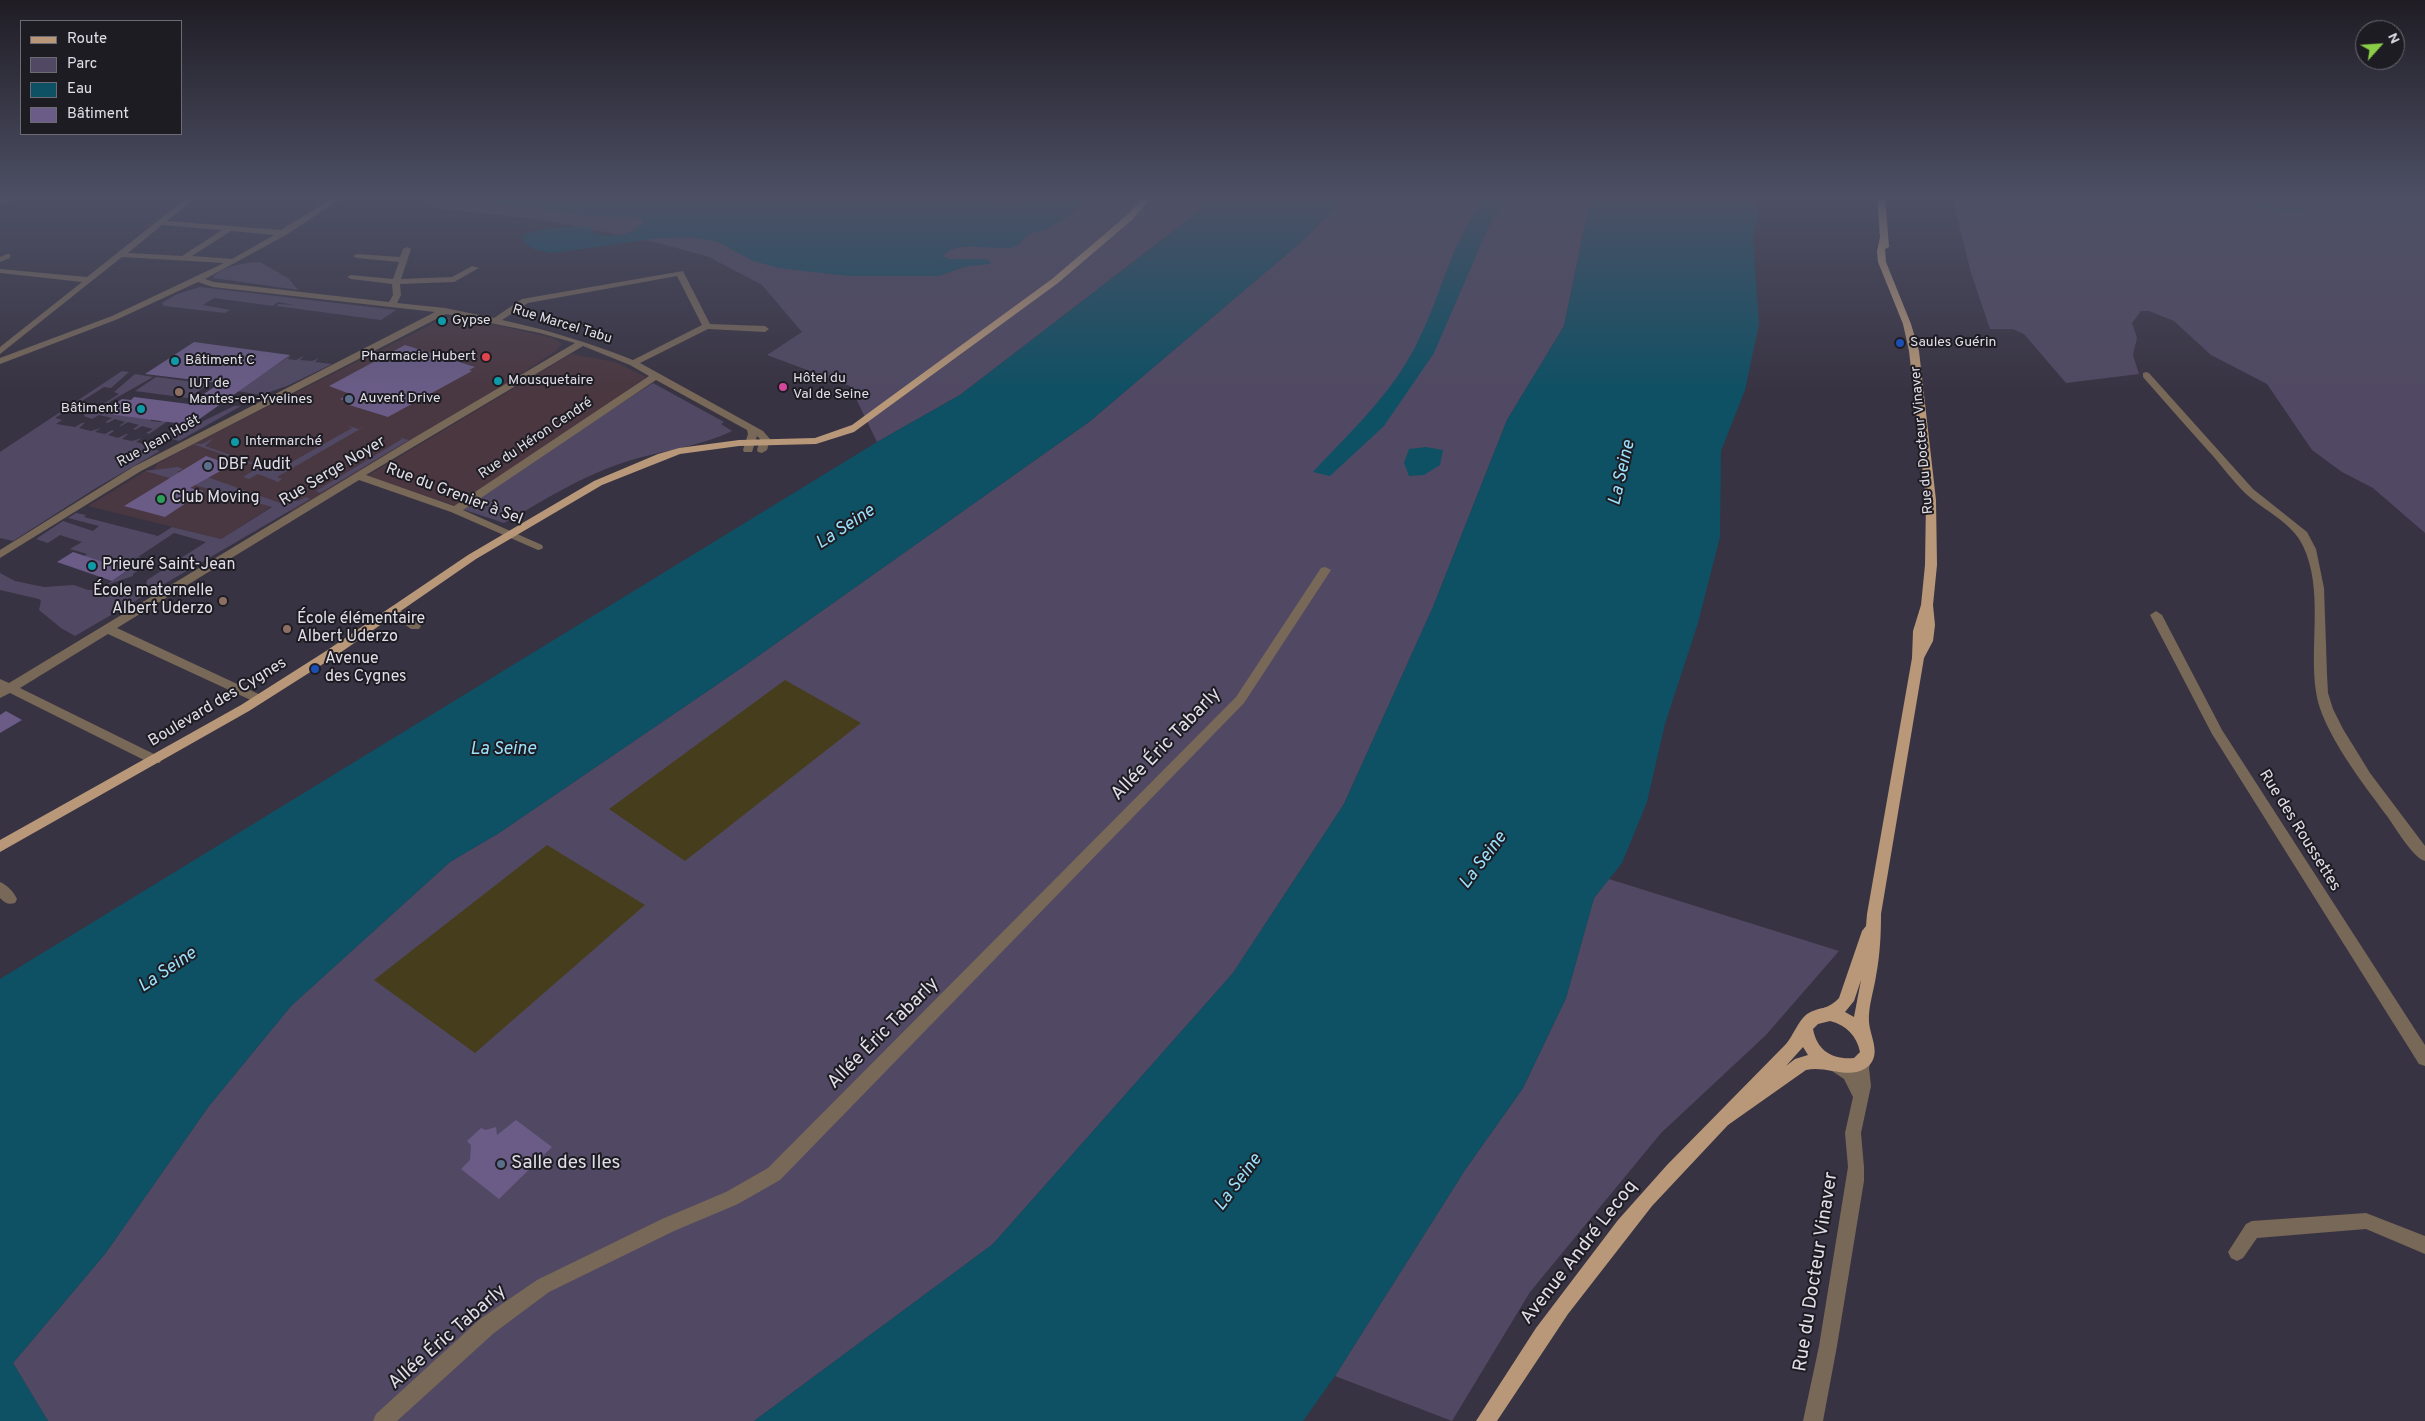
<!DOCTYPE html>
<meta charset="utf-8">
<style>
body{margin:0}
#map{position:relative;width:2425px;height:1421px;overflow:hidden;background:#383342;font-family:Overpass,sans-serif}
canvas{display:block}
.legend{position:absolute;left:20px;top:20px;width:162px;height:115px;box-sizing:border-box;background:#1e1c23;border:1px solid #6c6a72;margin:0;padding:6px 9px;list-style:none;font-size:15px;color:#e1dee8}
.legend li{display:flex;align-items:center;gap:10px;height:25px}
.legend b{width:25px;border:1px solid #6c6a72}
.north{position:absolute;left:2355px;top:20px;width:50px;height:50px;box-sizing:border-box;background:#1e1c23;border:1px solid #6c6a72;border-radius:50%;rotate:64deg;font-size:14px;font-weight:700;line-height:20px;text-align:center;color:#e1dee8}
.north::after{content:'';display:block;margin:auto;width:18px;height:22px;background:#8ace47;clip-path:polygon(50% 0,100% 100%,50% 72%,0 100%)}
</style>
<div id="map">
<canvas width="2425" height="1421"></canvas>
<ul class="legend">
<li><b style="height:6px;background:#b89878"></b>Route</li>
<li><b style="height:14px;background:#514963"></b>Parc</li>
<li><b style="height:14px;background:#0e5064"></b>Eau</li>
<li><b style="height:14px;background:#6a5c87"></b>Bâtiment</li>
</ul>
<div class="north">N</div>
</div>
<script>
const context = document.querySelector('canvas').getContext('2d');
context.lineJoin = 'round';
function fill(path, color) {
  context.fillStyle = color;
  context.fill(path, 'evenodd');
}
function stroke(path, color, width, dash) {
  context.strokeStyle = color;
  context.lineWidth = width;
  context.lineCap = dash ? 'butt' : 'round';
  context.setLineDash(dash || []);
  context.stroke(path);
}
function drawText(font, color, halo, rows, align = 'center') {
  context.font = font + ' Overpass,sans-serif';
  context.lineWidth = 4;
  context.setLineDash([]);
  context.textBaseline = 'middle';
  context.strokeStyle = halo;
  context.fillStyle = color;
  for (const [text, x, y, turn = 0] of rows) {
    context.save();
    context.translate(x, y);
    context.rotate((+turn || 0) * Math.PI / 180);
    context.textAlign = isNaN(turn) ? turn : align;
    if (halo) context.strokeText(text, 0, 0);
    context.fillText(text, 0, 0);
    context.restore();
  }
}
const commercial = new Path2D(`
 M458 316 553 338 562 344 556 351 492 393 293 512 272 506 221 539 88 506 147 470 154 469 157 464 193 444 434 323 444 318Z`);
const industrial = new Path2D(`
 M571 354 615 362 646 377 459 507 367 476Z`);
const green = new Path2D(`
 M433 196H1208L1197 213 960 395 877 442 850 386 767 355 802 332 762 285 709 257 658 243 544 220 441 209 422 202Z
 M1346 196H1591L1564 326 1507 420 1433 607 1344 804 1233 973 993 1244 754 1421H48L13 1363 105 1254 209 1106 291 1006 450 862 499 833 737 671 1089 422 1300 243Z
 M1952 196H2425V533L2373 488 2342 472 2312 450 2267 384 2211 355 2174 321 2149 311H2141L2132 323 2137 338 2133 355 2139 374 2066 383 2024 334 2013 329H1990L1971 273Z
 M260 262 288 278 298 290 213 278C219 267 246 262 260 262Z
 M200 287 396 310 381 320 276 306 279 304 294 305 278 302 273 306 214 298 203 305 230 310 225 313 164 306 162 303 177 294Z
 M291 355 288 359 296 360 304 356 300 360 312 361 319 358 315 362 332 364 287 386 261 395 237 391Z
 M122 371 129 372 111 388 104 387 55 418 62 420 56 424 75 427 82 423H85L79 428 91 431 101 428 95 432 105 434 112 430 114 431 108 435 118 438 126 434H128L122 439 132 441 142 438 136 442 158 448 156 450 160 451 96 488 13 541 0 538V452Z
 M135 374 153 377 109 402 111 405 100 413 151 419V421L159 422 171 419 149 434 146 433 153 429 142 426 135 430 133 429 139 425 128 422 121 426H119L125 422 115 419 108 423 105 422 112 418 99 415 92 419 84 416 86 410 92 411 119 394 114 392Z
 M156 377 209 384 188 398 135 391Z
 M653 383 724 422 721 424 732 431C697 448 656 451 619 464 578 478 541 502 504 523L459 508Z
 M234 406H241L179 441 172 439 178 434 167 431 179 433Z
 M346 425 359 429 367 425 277 477 282 479 278 482 258 474 249 479 243 477 259 467 193 444H202L214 438 205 446 276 471 352 428Z
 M397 437 409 440 320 493 316 491 402 439Z
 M178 467 183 469 177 472 187 476 199 474 283 504 292 499 298 501 306 497 310 499 75 636 61 628 39 610 41 601 39 599 0 590V573L15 581 44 587 74 585 88 590H96L122 584 123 592 146 586 147 580 206 542 174 533 138 557 152 561 133 574V576L106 585 138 564 131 562 121 568 84 556 87 554 70 549 82 542 60 535 48 543 36 539 63 521 93 531 99 526 68 518 76 513 86 515 84 517 158 536 172 527 221 539 272 507 145 471Z
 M1609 879 1839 951 1766 1035 1661 1133 1530 1292 1452 1421 1335 1376 1465 1170 1523 1088 1566 998 1594 898Z`);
const sand = new Path2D(`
 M785 680 861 723 685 861 609 809Z
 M547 845 645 905 475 1053 374 980Z`);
const water = new Path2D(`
 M469 196H992L996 202 1012 205 1017 200 1008 196H1088C1081 209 1060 223 1046 229 1040 231 1033 232 1028 235 1022 239 1021 245 1014 247 995 252 956 238 943 256L949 259H986L990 261V264L964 267 939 276H848L779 268 753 261 718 242 693 237 660 238 553 253 533 249 523 241 522 236C530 229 577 225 588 227 594 229 589 228 594 232 608 240 632 235 642 225L643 221 637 217 590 216 474 199Z
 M1208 196H1346L1300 243 1089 422 737 671 499 833 450 862 291 1006 209 1106 105 1254 13 1363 48 1421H0V979L877 442 960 395 1197 213Z
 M1486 196H1507L1488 228 1434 353 1384 426 1330 476 1313 472C1351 431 1394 392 1418 341 1442 294 1452 238 1486 196Z
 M1591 196H1754L1759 215 1753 238 1759 324 1745 390 1721 451 1720 537 1698 623 1665 724 1647 802 1622 863 1594 898 1566 998 1523 1088 1465 1170 1335 1376 1303 1421H754L993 1244 1233 973 1344 804 1433 607 1507 420 1564 326Z
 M1426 447 1443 450 1440 465 1424 475 1409 476 1404 463 1409 449Z`);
const stream = new Path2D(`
 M2256 205 2289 210 2307 207 2308 204`);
const building = new Path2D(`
 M194 342 290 355 191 425 100 413 122 399 131 400 134 397 189 404 220 383 145 374Z
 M405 345 475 367 469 370 472 371 388 417 349 405 352 403 340 399 350 394 329 386Z
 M206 456 231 465 190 488 204 491 165 517 124 506Z
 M73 552 128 570 112 581 57 562Z
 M6 711 22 720 0 733V715Z
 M516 1120 552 1147 499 1199 461 1169 470 1160 471 1145 467 1141 481 1128 486 1130 496 1127 497 1135Z`);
const minor = new Path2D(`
 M10 196H21L0 205V200Z
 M189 196H198L167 221 281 230 336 196H345L286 235 205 279 214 282 389 302 393 295 392 284 351 279 347 277 351 275 393 279 399 262 357 258 353 256 357 254 400 257 403 249 407 247 411 249 401 279 452 277 472 266 479 268 454 282 400 284 401 295 397 303 445 308 494 318 522 299 683 271 710 324 765 326 769 329 765 332 708 329 640 363 763 431 770 439 767 450 762 453 758 452 757 450 760 439 757 436 752 452H744L743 450 748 434 747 430 656 380 463 510 542 545 543 547 542 549 538 550 451 512 359 480 117 628 263 696 265 699 263 702H255L108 634 20 688 160 757 161 760 160 763H150L10 693 0 698V679L9 683 417 436 575 343 540 333 446 314 141 471 0 558V550L133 467 435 312 213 287 198 282 118 319 0 364V358L112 316 224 263 122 257 0 354V347L82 282 0 273V269L87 277ZM162 225 222 230 182 256 128 253ZM231 231 274 235 232 259 192 256ZM677 276 702 325 633 360C590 343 548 330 502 320L528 303ZM583 346 630 365 649 376 454 506 366 475Z
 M7 254H10V258L0 262V257Z
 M2146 372 2149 373 2253 489 2307 532 2316 549 2324 588 2327 674 2328 693 2333 709 2343 729 2370 773 2425 846V861C2413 858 2395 827 2387 816 2364 785 2321 730 2316 692 2309 645 2324 590 2303 546 2292 522 2264 511 2245 493 2234 482 2223 468 2213 456 2189 430 2166 403 2143 377V373Z
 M1325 567 1331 570 1244 703 780 1180 738 1204 674 1231 549 1292 494 1333 397 1421H373L376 1414 480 1319 537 1280 662 1219 726 1192 768 1168 1236 697 1321 568Z
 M393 606 419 623 421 626 419 629H411L389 613 387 610Z
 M2156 611 2162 615 2222 730 2425 1045V1066L2419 1064 2212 734 2150 615Z
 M0 882C7 885 14 892 17 899L15 903C8 905 5 903 0 898Z
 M1863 1054 1869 1056 1871 1061 1869 1068 1871 1086 1861 1133 1864 1167V1181L1837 1346 1823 1421H1803L1819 1346 1848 1167 1845 1133 1853 1097 1844 1079 1832 1071 1830 1066 1832 1061 1838 1059 1853 1067 1857 1056Z
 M2366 1213 2425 1236V1254L2366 1229 2257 1238 2243 1258 2237 1261 2231 1258 2228 1252 2246 1224 2252 1221Z`);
const major = new Path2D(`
 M1145 196H1153L1133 219 1058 283 854 432 816 444 739 446 680 454 602 485 476 559 334 657 249 711 0 852V840L241 705 326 651 468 555 594 481 658 454 679 448 739 440 815 438 852 425 1052 279 1127 215Z
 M1877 196H1885L1889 247 1885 249 1886 262 1911 324 1919 351 1936 500 1937 565 1933 605 1935 625 1933 641 1924 658 1881 914C1881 935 1880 955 1876 976 1874 990 1868 1007 1869 1022 1870 1037 1883 1056 1866 1068 1848 1080 1826 1065 1806 1070L1728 1125 1652 1206 1568 1314 1497 1421H1476L1536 1328 1618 1220 1667 1165 1786 1044C1793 1036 1798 1021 1807 1014 1820 1006 1827 1011 1839 998L1862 931 1866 926 1867 914 1912 658 1913 631 1921 605 1925 565 1926 500 1909 351 1903 324 1878 262 1877 251 1880 237ZM1861 980 1854 1017 1845 1012 1854 1001ZM1830 1021C1846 1025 1857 1036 1860 1052L1854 1058C1833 1060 1817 1051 1813 1029L1818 1024ZM1803 1047 1808 1055 1795 1059 1786 1066Z`);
const markers = [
 [442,321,5,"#0f9aa8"],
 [1900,343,5,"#1a4fb4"],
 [486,357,5,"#e0444e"],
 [175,361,5,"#0f9aa8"],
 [498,381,5,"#0f9aa8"],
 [783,387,5,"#d1479c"],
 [179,392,5,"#8d6e63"],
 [349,399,5,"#5c6f8a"],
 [141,409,5,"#0f9aa8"],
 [235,442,5,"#0f9aa8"],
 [208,466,5,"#5c6f8a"],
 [161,499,5,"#2e9e5b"],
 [92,566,5,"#0f9aa8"],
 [223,601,5,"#8d6e63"],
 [287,629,5,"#8d6e63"],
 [315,669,5,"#1a4fb4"],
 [501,1164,5,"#5c6f8a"]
];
const farPoinames = [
 ["Gypse",452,321],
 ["Saules Guérin",1910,343],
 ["Pharmacie Hubert",476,357,"right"],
 ["Bâtiment C",185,361],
 ["Hôtel du",793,379],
 ["Val de Seine",793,395],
 ["Mousquetaire",508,381],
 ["IUT de",189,384],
 ["Mantes-en-Yvelines",189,400],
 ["Auvent Drive",359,399],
 ["Bâtiment B",131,409,"right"],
 ["Intermarché",245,442]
];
const farStreetnames = [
 ["Rue Marcel Tabu",562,325,17],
 ["Rue du Héron Cendré",536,439,-34],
 ["Rue du Docteur Vinaver",1923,440,-95],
 ["Rue Jean Hoët",159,442,-29]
];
const poiNames = [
 ["DBF Audit",218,466],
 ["Club Moving",171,499],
 ["Prieuré Saint-Jean",102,566],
 ["École maternelle",213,592,"right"],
 ["Albert Uderzo",213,610,"right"],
 ["École élémentaire",297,620],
 ["Albert Uderzo",297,638],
 ["Avenue",325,660],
 ["des Cygnes",325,678]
];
const streetNames = [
 ["Rue Serge Noyer",333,472,-31],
 ["Rue du Grenier à Sel",454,495,21],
 ["Boulevard des Cygnes",218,703,-31],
 ["Rue des Roussettes",2299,831,58]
];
const waterNames = [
 ["La Seine",1623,473,-77],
 ["La Seine",846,528,-33],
 ["La Seine",503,750],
 ["La Seine",1484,861,-53],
 ["La Seine",168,971,-34],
 ["La Seine",1239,1183,-53]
];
const nearStreetnames = [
 ["Allée Éric Tabarly",1167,745,-46],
 ["Allée Éric Tabarly",884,1034,-45],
 ["Avenue André Lecoq",1580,1253,-52],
 ["Rue du Docteur Vinaver",1817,1272,-81],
 ["Allée Éric Tabarly",448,1338,-41]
];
const nearPoinames = [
 ["Salle des Iles",511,1164]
];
fill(commercial, '#493741');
fill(industrial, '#4a373f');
fill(green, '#514963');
fill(sand, '#463d1d');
fill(water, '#0e5064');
stroke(stream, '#0e5064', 3);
fill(building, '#6a5c87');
fill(minor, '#786858');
fill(major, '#b89878');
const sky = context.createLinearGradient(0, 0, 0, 395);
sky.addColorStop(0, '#1f1c24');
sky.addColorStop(0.5, '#4d5065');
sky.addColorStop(1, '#4d506500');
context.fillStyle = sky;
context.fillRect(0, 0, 2425, 395);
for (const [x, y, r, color] of markers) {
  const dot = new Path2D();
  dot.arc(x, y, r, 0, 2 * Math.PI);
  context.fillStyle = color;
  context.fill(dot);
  stroke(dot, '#1e1c23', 2);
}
drawText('14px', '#e1dee8', '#1e1c23', farPoinames, 'left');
drawText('14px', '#e1dee8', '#1e1c23', farStreetnames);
drawText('16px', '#e1dee8', '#1e1c23', poiNames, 'left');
drawText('16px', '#e1dee8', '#1e1c23', streetNames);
drawText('italic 18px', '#9ae1fc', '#1e1c23', waterNames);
drawText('19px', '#e1dee8', '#1e1c23', nearStreetnames);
drawText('19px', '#e1dee8', '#1e1c23', nearPoinames, 'left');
</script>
